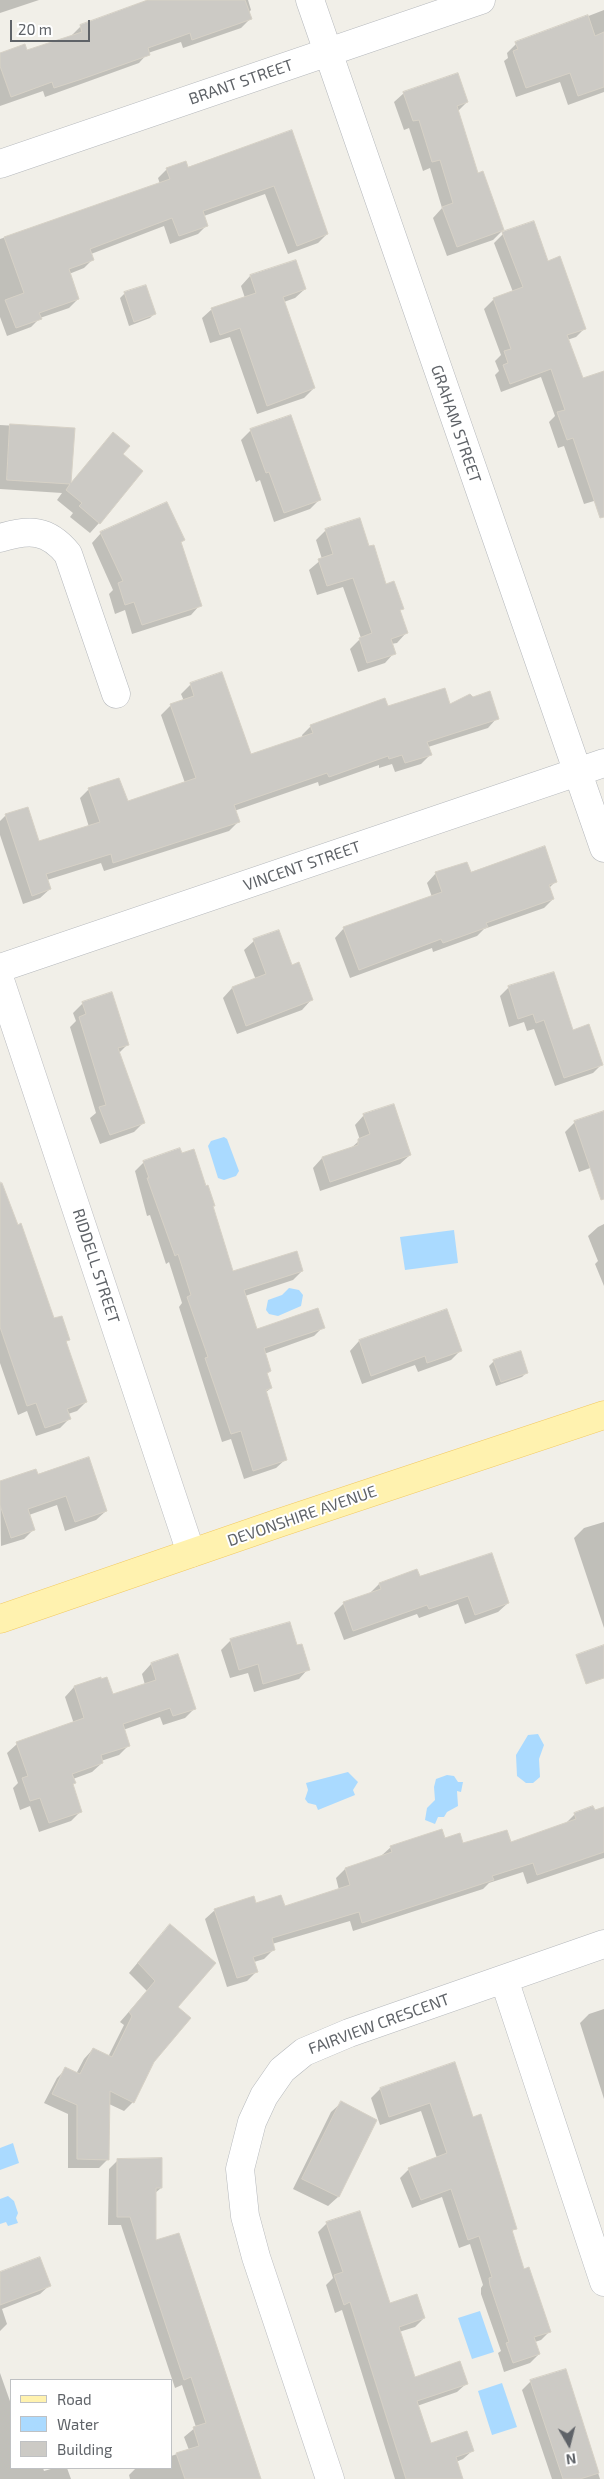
<!DOCTYPE html>
<style>
body{margin:0}
#map{position:relative;width:604px;height:2479px;overflow:hidden;background:#f1efe8;font-family:"Exo 2",sans-serif}
canvas{display:block}
.legend{position:absolute;left:10px;top:2379px;width:162px;height:90px;box-sizing:border-box;background:#fff;border:1px solid #bfc1c3;margin:0;padding:6px 9px;list-style:none;font-size:15px;color:#5f6368}
.legend li{display:flex;align-items:center;gap:10px;height:25px}
.legend b{width:25px;border:1px solid #bfc1c3}
.north{position:absolute;left:544px;top:2419px;width:50px;height:50px;-webkit-text-stroke:4px #fff;paint-order:stroke;rotate:172deg;font-size:14px;font-weight:700;line-height:20px;text-align:center;color:#5f6368}
.north::after{content:'';display:block;margin:auto;width:18px;height:22px;background:#5f6368;clip-path:polygon(50% 0,100% 100%,50% 72%,0 100%)}
.scale{position:absolute;left:10px;top:20px;width:80px;height:22px;box-sizing:border-box;border:2px solid #5f6368;border-top:0;padding-left:6px;font-size:15px;line-height:18px;white-space:nowrap;color:#5f6368;-webkit-text-stroke:4px #fff;paint-order:stroke}
</style>
<div id="map">
<canvas width="604" height="2479"></canvas>
<ul class="legend">
<li><b style="height:6px;background:#fff2af"></b>Road</li>
<li><b style="height:14px;background:#aadaff"></b>Water</li>
<li><b style="height:14px;background:#cccac5"></b>Building</li>
</ul>
<div class="north">N</div>
<div class="scale">20 m</div>
</div>
<script>
const context = document.querySelector('canvas').getContext('2d');
context.lineJoin = 'round';
function fill(path, color) {
  context.fillStyle = color;
  context.fill(path, 'evenodd');
}
function stroke(path, color, width, dash) {
  context.strokeStyle = color;
  context.lineWidth = width;
  context.lineCap = dash ? 'butt' : 'round';
  context.setLineDash(dash || []);
  context.stroke(path);
}
function drawText(font, color, halo, rows, align = 'center') {
  context.font = font + ' "Exo 2",sans-serif';
  context.lineWidth = 4;
  context.setLineDash([]);
  context.textBaseline = 'middle';
  context.strokeStyle = halo;
  context.fillStyle = color;
  for (const [text, x, y, turn = 0] of rows) {
    context.save();
    context.translate(x, y);
    context.rotate((+turn || 0) * Math.PI / 180);
    context.textAlign = isNaN(turn) ? turn : align;
    if (halo) context.strokeText(text, 0, 0);
    context.fillText(text, 0, 0);
    context.restore();
  }
}
const water = new Path2D(`
 M224 1137 227 1139 239 1171 236 1176 224 1180 218 1178 208 1146 211 1141Z
 M454 1230 458 1263 405 1270 400 1237Z
 M289 1288 299 1290 303 1295 301 1306 278 1316 269 1314 266 1310 268 1300 282 1295Z
 M538 1734 544 1745 539 1759 540 1777 533 1783H526L517 1776 516 1755 528 1735Z
 M348 1772 358 1782 353 1790 355 1795 318 1810 316 1805 308 1803 305 1799 308 1790 306 1783Z
 M447 1775 454 1776 458 1782H463L461 1792 457 1791 458 1806 447 1812 444 1817H438L435 1824 425 1820 427 1808 435 1800 434 1787 436 1779Z
 M13 2143 19 2163 0 2170V2148Z
 M8 2196 14 2201 18 2213 16 2218 18 2223 8 2226 6 2222 0 2224V2199Z
 M480 2311 494 2352 472 2359 458 2318Z
 M502 2383 517 2427 492 2435 478 2391Z`);
const shadow = new Path2D(`
 M0 0H39L0 13Z
 M148 0H248L251 10 248 13 250 19 241 28 183 48 181 42 148 53 139 63 45 97 43 91 0 106V54L26 52 71 36 81 26Z
 M604 10V92L568 105 560 82 516 97 504 61 508 58 507 53 516 44Z
 M404 93 467 102 457 112 477 174 503 230 493 240 447 256 433 218 442 208 430 168 423 171 409 128 404 130 394 102Z
 M292 131 327 234 318 243 288 254 265 194 204 216 207 225 198 234 170 244 164 226 91 254 92 260 84 268 69 274 78 299 69 308 40 318 31 327 7 336 0 317V239L160 184 158 178 167 169H187Z
 M503 234 548 262 585 328 576 337 567 340 583 380 604 372V498L584 504 564 446 558 448 549 422 555 416 541 377 501 392 495 375 499 371 495 361 501 355 484 309 493 300 513 292 494 243Z
 M250 276 305 289 295 298 284 302 314 388 304 398 257 414 230 337 210 343 202 318 212 309 245 298 241 286Z
 M125 293 154 314 150 318 129 326 120 298Z
 M0 425 73 429 70 484 113 434 121 454 99 523 90 533 70 517 73 513 57 500 62 493 0 489Z
 M251 430 320 499 310 509 274 522 260 480 256 482 241 440Z
 M326 530 368 548 385 585 402 609 399 611 406 633 397 643 391 644 394 653 385 663 358 672 350 649 361 638 343 587 317 595 309 570 322 559 316 540Z
 M101 533 183 540 180 543 200 605 191 615 132 634 125 610 115 614 109 594 113 590 92 543Z
 M191 684 250 756 303 738 302 735 311 726 387 708 449 705 497 718 488 728 428 747 430 755 421 764 395 772 392 764 379 768V765L319 786 318 782 234 811 238 822 229 831 104 871 101 863 47 880 50 889 40 898 23 904 0 835V821L6 815 38 843 89 827 80 798 89 789 127 803 185 783 161 715 171 705 184 701 181 694Z
 M436 873H470L556 881 549 888 553 899 544 908 484 929 477 936 433 952 432 948 350 978 335 938 344 928 432 897 427 883Z
 M254 941 291 967 311 1000 302 1010 237 1034 223 998 232 988 256 980 244 950Z
 M509 987 572 1031 602 1064 593 1073 555 1086 534 1029 527 1031 524 1022 509 1027 500 996Z
 M83 1003 127 1045 119 1053 143 1123 134 1132 100 1144 90 1118 96 1113 70 1027 76 1021 73 1013Z
 M604 1112V1185L593 1167 579 1172 565 1132 574 1123Z
 M364 1115 410 1155 400 1164 320 1191 313 1168 322 1158 350 1149 360 1140 355 1125Z
 M144 1162 212 1207 232 1273 302 1271 293 1280 245 1296 256 1330 323 1327 314 1336 264 1354 270 1371 266 1374 271 1388 265 1393 286 1459 276 1468 244 1479 231 1439 222 1442 179 1307 182 1303 169 1262 166 1264 150 1215 147 1216 135 1171Z
 M0 1181 10 1213 54 1320 69 1339 65 1343 86 1402 77 1411 68 1414 69 1419 60 1428 36 1436 27 1411 18 1415 0 1363Z
 M604 1224V1286L595 1264 598 1261 588 1236 598 1227Z
 M446 1310 460 1351 451 1360 418 1372 415 1365 362 1384 350 1351 359 1341Z
 M494 1361 527 1372 522 1377 496 1386 489 1366Z
 M37 1475 106 1511 96 1520 65 1531 57 1505 29 1515 34 1529 24 1539 1 1546 0 1482Z
 M604 1522V1628L574 1538 584 1528Z
 M419 1578 508 1603 498 1612 465 1624 458 1604 419 1618 417 1614 344 1640 334 1613 344 1603 369 1594 379 1584Z
 M231 1640 296 1647 308 1669 299 1679 254 1692 248 1673 230 1678 221 1650Z
 M177 1656 195 1708 185 1718 163 1725 160 1717 123 1730 129 1745 119 1755 101 1761 102 1763 92 1772 73 1779 72 1785 81 1811 71 1821 39 1832 30 1806 20 1810 13 1788 18 1783 7 1753 17 1744 74 1724 65 1697 74 1687 100 1678 112 1696 145 1685 142 1674 151 1664Z
 M593 1808 594 1812 604 1808V1858L527 1884 523 1872 489 1883 483 1889 353 1931 350 1921 272 1944 274 1949 264 1959 254 1962 257 1971 247 1981 227 1987 205 1919 215 1910 255 1904 284 1908 339 1890 336 1878 345 1869 381 1856 391 1847 444 1839 463 1845 510 1844 565 1824 574 1815Z
 M161 1935 177 2007 133 2102 124 2111 109 2104 108 2159 99 2168H68V2114L44 2103 57 2078 66 2069 76 2074 84 2059 93 2049 108 2057 124 2025 120 2022 147 1991 129 1973Z
 M604 2009V2099L580 2023 589 2014Z
 M455 2064 473 2118 515 2228 511 2233 523 2270 550 2331 541 2340 535 2342 539 2354 530 2363 504 2372 498 2353 501 2351 481 2294V2288L483 2285 470 2244 459 2248 442 2197 412 2208 400 2178 409 2169 437 2158 421 2111 380 2125 371 2098 380 2089Z
 M341 2103 376 2120 338 2197 328 2206 293 2189 331 2112Z
 M118 2160 161 2188 154 2194V2242L259 2479H130L129 2475 136 2468H171V2456L189 2450 184 2437 196 2427 182 2385 175 2388 121 2225H108L109 2169Z
 M327 2223 389 2304 424 2318 415 2327 399 2332 414 2378 466 2384 457 2392 417 2406 430 2444 472 2451 463 2459 456 2462 461 2479H395L342 2310 335 2313 326 2285 333 2278 318 2232Z
 M0 2274 50 2285 40 2294 2 2309 7 2324 0 2331Z
 M565 2370 600 2479H552L522 2390 531 2381Z
 M0 2373 11 2404V2468H43L44 2471 54 2468H67L71 2479H0Z`);
const building = new Path2D(`
 M148 0H245L252 19 192 40 190 33 148 48 150 55 82 79 54 88 52 82 11 97 0 66V53L25 44 27 50 82 32 80 25Z
 M588 15 595 36 604 32V87L578 96 570 73 526 88 513 51 518 49 515 42Z
 M458 73 468 102 457 106 478 173 483 171 504 230 457 247 442 207 453 203 440 160 432 162 419 120 413 121 403 92Z
 M292 130 328 234 297 246 274 186 203 211 208 226 179 236 172 218 90 249 94 260 69 269 79 299 39 313 42 319 16 328 5 300 24 293 4 237 170 179 166 168 186 161 188 167Z
 M534 221 548 261 560 256 586 329 567 335 583 378 604 371V517L600 518 573 438 567 440 557 412 565 410 551 369 510 384 503 365 508 363 504 351 511 349 493 298 523 287 502 232Z
 M296 260 306 289 283 297 315 388 267 406 240 328 220 335 211 308 256 293 250 275Z
 M146 285 156 314 134 322 124 292Z
 M291 415 321 500 284 513 269 472 266 473 250 429Z
 M10 424 75 428 71 483 113 432 130 446 123 454 143 471 100 524 79 506 82 503 66 490 70 484 7 480Z
 M167 502 185 540 181 542 202 606 142 625 134 602 125 605 118 583 123 581 100 532Z
 M360 518 369 546 374 545 386 584 394 581 404 609 400 610 408 633 391 639 396 654 367 663 359 638 372 633 353 578 327 586 318 559 333 554 325 529Z
 M222 672 251 754 313 733 310 725 385 698 388 706 445 688 450 704 470 694 473 697 490 691 499 719 427 742 432 755 405 763 402 755 389 759 388 756 329 777 327 773 234 805 240 822 113 863 111 854 46 874 51 889 32 896 5 814 28 807 39 841 100 822 88 788 119 778 128 801 196 778 170 704 194 696 190 683Z
 M545 846 557 882 549 885 554 899 486 923 488 927 443 943 441 939 359 970 343 927 442 892 435 872 467 862 471 872Z
 M279 930 292 965 299 962 313 1000 246 1026 232 987 266 974 253 939Z
 M554 972 573 1030 589 1024 603 1065 564 1078 544 1020 536 1023 533 1014 518 1019 508 986Z
 M112 992 129 1045 118 1048 145 1123 110 1135 99 1107 106 1105 79 1017 86 1014 82 1002Z
 M394 1104 411 1155 330 1182 322 1157 358 1145V1139L370 1134 363 1114Z
 M604 1111V1199L601 1200 574 1121Z
 M180 1148 182 1153 194 1149 206 1186 208 1185 215 1206H213L233 1271 297 1251 303 1271 244 1290 257 1329 318 1308 325 1328 264 1348 271 1371 267 1373 272 1388 266 1390 287 1460 253 1471 241 1431 231 1434 205 1358 208 1357 187 1297 191 1295 178 1254 175 1256 147 1178H149L143 1161Z
 M2 1183 18 1225 21 1223 54 1318 62 1316 70 1340 66 1341 87 1402 67 1409 71 1419 45 1428 36 1403 27 1406 0 1327V1184Z
 M447 1309 462 1351 427 1363 425 1356 371 1376 359 1340Z
 M521 1351 528 1373 501 1382 493 1360Z
 M89 1457 107 1511 75 1522 66 1496 28 1509 35 1530 11 1538 0 1505V1481L36 1469 38 1474Z
 M492 1553 509 1603 475 1615 468 1596 429 1609 427 1605 353 1631 343 1602 381 1589 379 1583 417 1569 420 1576Z
 M290 1622 297 1645 302 1644 310 1670 263 1684 258 1664 239 1670 230 1639Z
 M604 1645V1678L586 1684 576 1655Z
 M178 1654 196 1709 173 1716 170 1708 123 1724 130 1746 101 1755 103 1763 72 1774 76 1783 73 1784 82 1812 49 1823 40 1798 30 1801 22 1778 28 1776 16 1742 84 1718 74 1686 101 1677V1679L107 1677 113 1694 156 1680 151 1663Z
 M593 1806 595 1810 604 1807V1852L537 1875 533 1863 492 1876 494 1880 362 1923 359 1912 272 1938 275 1950 253 1957 258 1972 237 1978 214 1909 254 1896 256 1903 281 1895 285 1906 350 1885 345 1868 392 1852 390 1846 442 1829 445 1838 460 1833 463 1843 507 1830 511 1842 576 1819 574 1813Z
 M170 1924 216 1963 178 2007 191 2018 154 2062 134 2103 110 2091 109 2160 77 2159V2105L52 2094 65 2067 80 2074 93 2048 112 2057 132 2016 129 2012 155 1981 138 1963Z
 M455 2062 473 2117 481 2114 517 2229 512 2230 524 2269 529 2267 551 2332 534 2337 540 2354 513 2363 506 2343 509 2342 490 2285 489 2278 492 2277 479 2236 468 2240 451 2189 421 2200 408 2168 447 2153 430 2103 389 2117 380 2088Z
 M341 2101 377 2120 339 2197 302 2179Z
 M162 2158V2188H156V2240L179 2233 261 2479H185L176 2453 199 2446 193 2427 206 2423 191 2377 184 2380 130 2217H117V2159Z
 M360 2211 390 2303 417 2294 425 2318 399 2327 415 2377 460 2361 468 2384 417 2401 431 2443 467 2431 474 2451 456 2457 463 2479H406L350 2302 344 2305 334 2275 343 2272 326 2222Z
 M40 2257 51 2286 0 2305V2272Z
 M566 2369 599 2473 580 2479H563L530 2380Z`);
const minor = new Path2D(`
 M310 0 604 848
 M0 164 481 0
 M0 538C29 529 48 529 68 554L116 694
 M0 968 604 763
 M0 980 191 1553
 M504 1979 604 2282
 M330 2479 256 2257 245 2216 240 2169 252 2122 264 2096 282 2070 304 2052 349 2033 604 1944`);
const major = new Path2D(`
 M0 1619 279 1523 604 1415`);
const streetNames = [
 ["BRANT STREET",241,82,-19],
 ["GRAHAM STREET",456,424,71],
 ["VINCENT STREET",302,866,-19],
 ["RIDDELL STREET",96,1266,72],
 ["DEVONSHIRE AVENUE",302,1516,-19],
 ["FAIRVIEW CRESCENT",379,2024,-20]
];
fill(water, '#aadaff');
fill(shadow, '#0003');
fill(building, '#cccac5');
stroke(building, '#d6d1c6', 1);
stroke(minor, '#b5b8bc', 29);
stroke(major, '#f2c960', 29);
stroke(minor, '#fff', 28);
stroke(major, '#fff2af', 28);
drawText('16px', '#5f6368', '#fff', streetNames);
</script>
